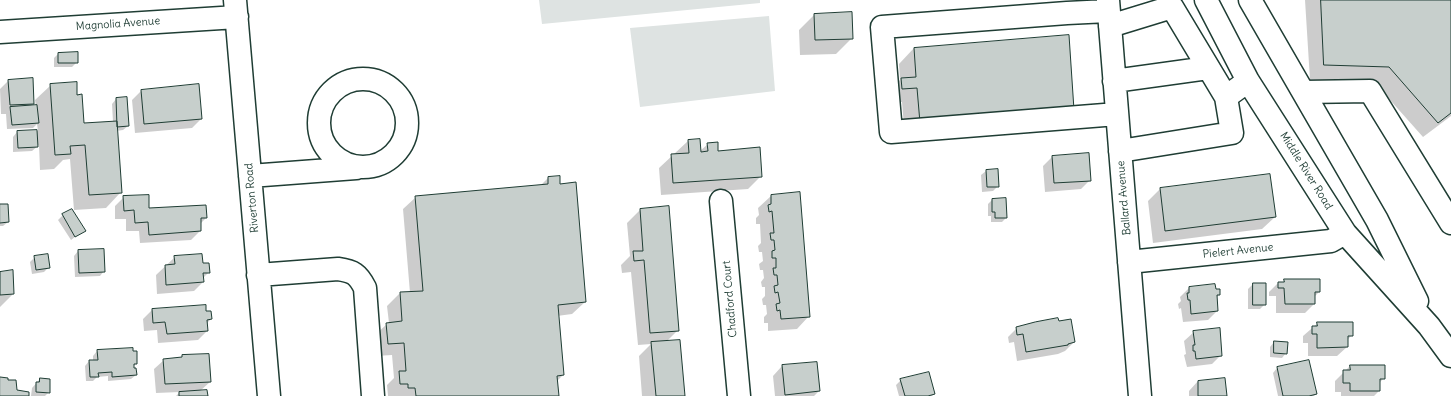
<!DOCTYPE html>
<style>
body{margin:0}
canvas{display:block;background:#fff}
</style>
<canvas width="1451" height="396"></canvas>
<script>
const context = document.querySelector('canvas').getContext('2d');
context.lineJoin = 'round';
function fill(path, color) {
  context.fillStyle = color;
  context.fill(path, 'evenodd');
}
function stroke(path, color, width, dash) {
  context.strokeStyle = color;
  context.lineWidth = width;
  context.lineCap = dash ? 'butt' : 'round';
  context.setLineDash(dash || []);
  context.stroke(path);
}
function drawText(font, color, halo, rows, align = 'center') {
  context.font = font + ' Delius,sans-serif';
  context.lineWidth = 3;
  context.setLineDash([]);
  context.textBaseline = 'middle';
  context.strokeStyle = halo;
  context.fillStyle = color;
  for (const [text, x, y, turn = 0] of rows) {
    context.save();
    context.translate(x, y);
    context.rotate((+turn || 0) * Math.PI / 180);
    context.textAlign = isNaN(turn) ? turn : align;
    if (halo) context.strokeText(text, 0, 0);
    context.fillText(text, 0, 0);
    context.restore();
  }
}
const green = new Path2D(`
 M539 0H760V3L542 24Z
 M769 16 775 91 640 107 630 28Z`);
const shadow = new Path2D(`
 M1305 0H1451V116L1423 137 1374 82 1310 80Z
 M814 15 852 38 836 54 800 55 799 30Z
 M1068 36 905 138 902 102 887 104 886 94 900 80 899 64 914 48Z
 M58 54 77 62 72 67H54V58Z
 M9 80 33 104 30 107 36 106 35 100 51 85 77 96 83 124 113 122 112 104 116 99 128 126 123 130 116 131 121 192 106 208 74 210 70 159 63 160 54 169 40 170 39 145 32 151 13 152V137L17 132 38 131 37 124 33 128 7 129 6 114H1L0 89Z
 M141 91 201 119 192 128 135 133 132 100Z
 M699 140 700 151 708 144 717 152 761 176 748 189 661 195 659 168 688 141Z
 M1052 157 1090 180 1081 189 1045 192 1043 166Z
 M986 171 998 186 993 191 982 192 981 175Z
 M548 178 559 185 585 302 572 314 557 316 563 375 557 381 558 396H388L387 385 394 378 392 355 376 356 374 336 387 324 389 323 387 306 400 293H410L403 209 416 197 540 186Z
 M1160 189 1275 217 1262 229 1153 243 1148 201Z
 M771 196 809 316 797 329 768 331V323H764V317L767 314 766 305H763L762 299 765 296V287H762L761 282 764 278 763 270H760L759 264 763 261 762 252H759L758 246 761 243 760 224H756V218L759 215 758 208Z
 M124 197 149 209 206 218 200 224V231L191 240 140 243 139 231H126V219H115V206Z
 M992 200 1006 218 1002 222H991V216H988V204Z
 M0 205 8 222 3 226H0Z
 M668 208 678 330 666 342 684 396H642L639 356 651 344 638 345 631 272 622 273 621 265 630 256 627 223 640 210Z
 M63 215 84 230 71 240 58 220Z
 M78 251 104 271 100 276 75 277 74 256Z
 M35 257 48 268 44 272 32 274 30 262Z
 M175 257 202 264 209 272 203 278V282L194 291 157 294 156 275Z
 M0 273 13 294 0 307Z
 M1285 280 1319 292 1314 297V304L1305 313H1276V296H1269V292L1278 283H1282Z
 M1253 284 1265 304 1260 309H1248V289Z
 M1189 288 1215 290 1219 295 1216 298 1217 311 1208 320 1183 322 1181 308 1179 309 1178 304 1181 301 1180 297Z
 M152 310 206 313 211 319 206 324 207 331 198 340 158 343 157 330 144 331 143 319Z
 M1318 323 1352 335 1347 340V347L1337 356H1308V343H1303V336Z
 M1017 328 1074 342 1065 351 1058 354 1017 361 1014 342 1009 343 1008 337Z
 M1194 332 1221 355 1212 364 1187 367 1184 355 1186 354 1184 341Z
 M1274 342 1286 353 1282 358 1270 357V347Z
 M97 351 136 363 133 367 136 375 131 379 108 381V376L97 377 93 381H86L85 366 89 361H93V356Z
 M183 356 210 382 200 391 207 396H176L180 392 156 393 154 369 164 360 180 359Z
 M1308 361 1316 394 1314 396H1278L1273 373 1277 368Z
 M782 366 819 391 814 396H775L773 376Z
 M1350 366 1384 378 1379 383V391L1374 396H1341V392H1335V381Z
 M40 379 49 392 45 396H31L32 388Z
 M901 380 934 394 932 396H899L896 385Z
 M1198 381 1226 396H1189V391Z`);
const building = new Path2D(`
 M1321 0H1451V113L1438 123 1389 67 1324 65Z
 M852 12 853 39 815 40 814 14Z
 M1069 35 1074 110 920 123 917 88 902 89 901 78 916 77 914 48Z
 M78 52V63H58V53Z
 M33 78 34 104 10 105 8 80Z
 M77 82V95L82 94 84 123 117 121 122 193 89 195 85 145 70 146 71 154 55 155 50 84Z
 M199 84 202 119 144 124 141 90Z
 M127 97 129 126 117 127 116 98Z
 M37 105 39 123 12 125 10 107Z
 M37 130 38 147 18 148 17 131Z
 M700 139 701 152 708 151 707 143 718 142V151L760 147 762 177 673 183 671 154 689 153 688 140Z
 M1089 153 1091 181 1054 183 1052 156Z
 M998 169 999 187H987L986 170Z
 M1270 174 1276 217 1165 231 1160 188Z
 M560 176V184L576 182 586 302 558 305 564 375 557 376 559 396H416L415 388H408V384H400L399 371H406L404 343 388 344 386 323 402 321 400 292 423 291 415 196 548 184V177Z
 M800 192 810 317 781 319 780 310 777 311 776 304 780 303 778 292 775 293 774 286 778 285 777 275H774L773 268H776V258H772V251L775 250 774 240H771L770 233H774L772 211 769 212 768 205 771 204V195Z
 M149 195V208L206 205 207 218H201V231L149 235 148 222 135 223 134 210 124 211 123 196Z
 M1006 198 1007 218H995V212H992V199Z
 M0 204H8L9 222 0 223Z
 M669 206 679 331 650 333 644 260 634 261 633 251H643L640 209Z
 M72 209 86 231 75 237 62 214Z
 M104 249 105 272 79 273 78 250Z
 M48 254 50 268 36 270 34 256Z
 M202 254 203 263H209L210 273H203L204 282 166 285 165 265 175 264 174 256Z
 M13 270 14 294 0 295V272Z
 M1284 279H1320V292H1315V304H1285L1284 288H1278V282H1284Z
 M1253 283H1266V305H1253Z
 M1215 284 1216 289H1220V295H1217L1218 311 1191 314 1190 300H1188L1187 293H1189V287Z
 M206 305V311H211L212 319 207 320 208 331 167 334 165 322 153 323 152 309Z
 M1058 318 1059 321 1071 319 1075 342 1068 344V345L1026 352 1023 334 1017 335 1016 327 1035 322Z
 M1317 322H1353V336H1348V347L1317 348V334H1312V326H1317Z
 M1220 328 1222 356 1196 359 1195 351H1193V345H1195L1193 331Z
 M680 340 685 396H656L651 342Z
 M1274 341 1288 342 1287 354 1274 353Z
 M133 348V351H137V364H134V368H136L137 375 112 377V372L98 373 99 377H90L89 360H98L97 350Z
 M209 354 211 382 165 384 163 359 182 357V355Z
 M1309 360 1317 394 1309 396H1283L1277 367Z
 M817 362 820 391 785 395 782 365Z
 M1350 365H1385V379H1380V391H1350V383H1343V370H1350Z
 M929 372 935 394 928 396H905L900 379Z
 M0 377 8 378V380H16L17 390 29 392V396H0Z
 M40 378 50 379V393L36 392V382H39Z
 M1225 378 1227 396H1198V381Z
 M207 390 208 396H179V392Z`);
const minor = new Path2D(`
 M235 0 269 396
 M1108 0 1140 396
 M1206 0 1248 81 1345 233 1429 326 1451 356
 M1250 0 1377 220 1417 301
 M1108 11 1067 13 882 27 891 132 1117 114
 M1110 26 1172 7 1226 97
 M0 32 237 17
 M319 123a44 44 0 1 1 88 0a44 44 0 1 1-88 0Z
 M1114 81 1208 68
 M1304 92 1370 91 1451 223
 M1120 151 1232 133 1226 97 1248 81
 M250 176 356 168
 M721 201 739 396
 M1129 262 1331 241 1345 233
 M258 275 338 269C353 271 358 274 365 288L373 396`);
const streetNames = [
 ["Magnolia Avenue",118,24,-4],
 ["Middle River Road",1306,171,58],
 ["Riverton Road",252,198,-95],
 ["Ballard Avenue",1124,198,-95],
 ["Pielert Avenue",1238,251,-6],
 ["Chadford Court",730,299,-95]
];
fill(green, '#dee3e2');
fill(shadow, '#0003');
fill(building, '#c7cfcc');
stroke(building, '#1f3d34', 1);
stroke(minor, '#1f3d34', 25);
stroke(minor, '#fff', 22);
drawText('11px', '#1f3d34', '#fff', streetNames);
</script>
